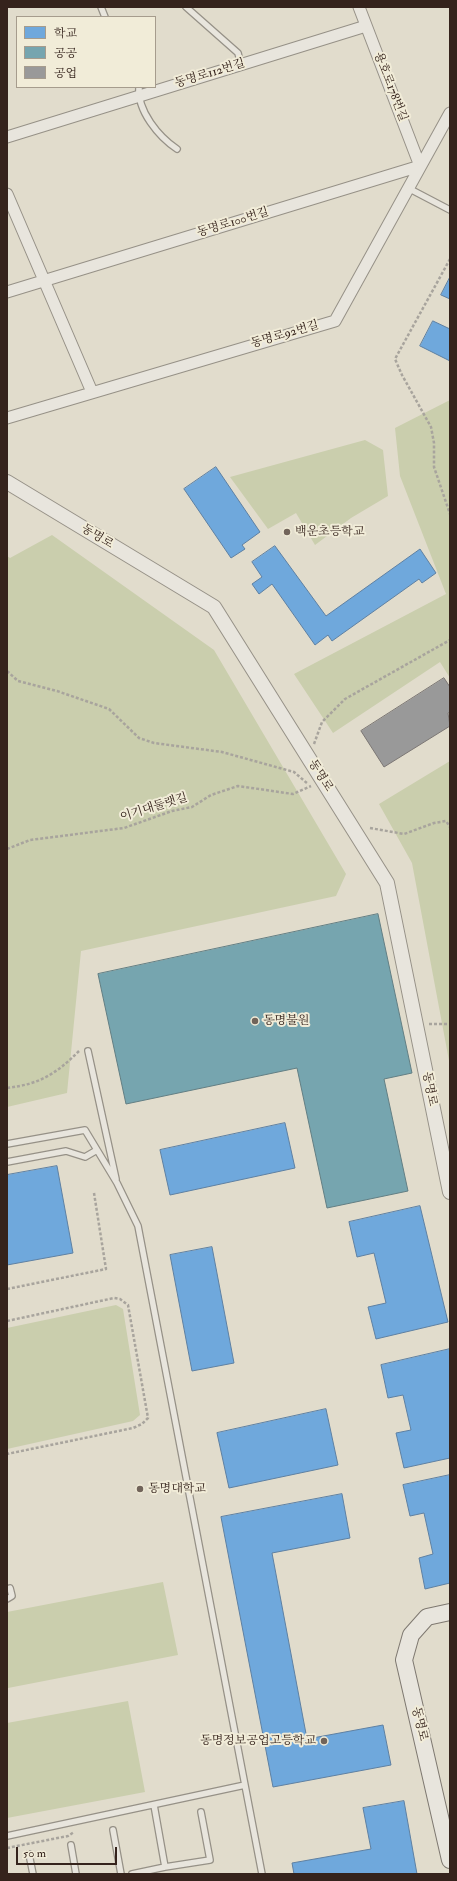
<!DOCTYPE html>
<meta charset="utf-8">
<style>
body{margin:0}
#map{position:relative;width:457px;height:1881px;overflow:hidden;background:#e1dccc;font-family:"IM FELL Double Pica","Noto Serif KR",serif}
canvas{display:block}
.frame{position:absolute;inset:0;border:8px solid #35231c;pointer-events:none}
.legend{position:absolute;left:16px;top:16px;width:140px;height:72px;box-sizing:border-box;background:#f1ecd8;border:1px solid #a69c8d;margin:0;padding:5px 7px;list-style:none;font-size:12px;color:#35231c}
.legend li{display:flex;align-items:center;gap:8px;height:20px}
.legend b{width:20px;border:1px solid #a69c8d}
.scale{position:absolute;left:16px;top:1847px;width:101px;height:18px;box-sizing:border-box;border:2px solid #35231c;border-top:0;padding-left:5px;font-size:12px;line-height:14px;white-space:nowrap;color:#35231c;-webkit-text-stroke:3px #f1ecd8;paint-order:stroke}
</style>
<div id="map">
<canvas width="457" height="1881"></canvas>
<div class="frame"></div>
<ul class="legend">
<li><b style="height:11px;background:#6fa8dc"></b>학교</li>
<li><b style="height:11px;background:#76a5af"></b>공공</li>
<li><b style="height:11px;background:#999"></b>공업</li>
</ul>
<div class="scale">50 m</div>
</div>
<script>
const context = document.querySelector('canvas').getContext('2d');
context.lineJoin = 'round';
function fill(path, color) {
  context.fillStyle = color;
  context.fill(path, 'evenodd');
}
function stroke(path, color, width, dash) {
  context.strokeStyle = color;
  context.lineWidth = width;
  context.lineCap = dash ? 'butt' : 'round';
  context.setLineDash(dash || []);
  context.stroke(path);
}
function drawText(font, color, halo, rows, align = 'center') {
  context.font = font + ' "IM FELL Double Pica","Noto Serif KR",serif';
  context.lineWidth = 4;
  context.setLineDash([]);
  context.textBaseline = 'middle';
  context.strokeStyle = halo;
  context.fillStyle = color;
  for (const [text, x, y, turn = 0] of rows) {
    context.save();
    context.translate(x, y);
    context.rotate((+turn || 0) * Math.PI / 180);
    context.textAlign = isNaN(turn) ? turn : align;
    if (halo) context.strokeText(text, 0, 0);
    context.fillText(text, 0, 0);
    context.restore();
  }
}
const green = new Path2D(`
 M450 400V678L440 662 333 733 294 674 446 594 400 476 395 428Z
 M365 440 383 450 388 496 351 518 315 545 296 513 268 529 230 477Z
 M52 535 214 650 346 874 336 896 81 951 67 1093 7 1107V556L10 558Z
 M450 761V1066L412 863 379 804Z
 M116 1305 123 1309 140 1415 133 1421 7 1449V1328Z
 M163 1582 178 1655 8 1688 7 1612Z
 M128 1701 145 1792 7 1818V1723Z`);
const schools = new Path2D(`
 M450 277V299L441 295Z
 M433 321 450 329V361L420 346Z
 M216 467 260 532 242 545 245 549 231 558 184 489Z
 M275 546 326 616 420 549 436 573 422 583 419 579 332 641 328 635 315 645 272 584 259 594 252 584 262 577 252 562Z
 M285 1123 295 1168 170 1195 160 1150Z
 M57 1166 73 1253 7 1265V1175Z
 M420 1206 448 1322 376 1339 368 1307 386 1303 374 1253 357 1257 349 1222Z
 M212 1247 234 1363 192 1371 170 1255Z
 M450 1349V1458L404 1468 396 1433 411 1430 403 1395 388 1398 381 1365Z
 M326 1409 338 1465 229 1488 217 1433Z
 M450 1475V1583L425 1589 419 1558 433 1554 424 1513 410 1516 403 1485Z
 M342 1494 350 1538 272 1553 307 1739 383 1725 391 1765 273 1787 221 1517Z
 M404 1801 417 1874H294L292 1863 371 1849 363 1808Z`);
const public = new Path2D(`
 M378 914 412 1073 384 1079 408 1191 327 1208 297 1068 126 1104 98 974Z`);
const industry = new Path2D(`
 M444 678 450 687V712L448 713 450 726 384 767 361 731Z`);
const path = new Path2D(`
 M450 259 395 359 402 375 431 427 434 443V467L450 514
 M7 671 18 681 57 691 109 709 139 738 154 743 222 752 294 772 308 784
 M314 744 322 722 345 699 450 640
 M370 828 404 834 434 823 446 821 450 827
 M7 849 30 840 124 828 172 811 192 807 211 795 238 786 293 794 311 786
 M429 1024H450
 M7 1088C40 1084 56 1074 79 1051
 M7 1289 106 1269 94 1193
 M7 1321 114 1298 120 1299 128 1305 148 1418 142 1424 133 1428 7 1454
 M7 1848 68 1836 74 1832`);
const service = new Path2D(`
 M101 7 105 17
 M186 7 238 53 241 65
 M139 87C137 111 159 137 177 149
 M408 188 450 210
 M88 1051 116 1179
 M7 1144 85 1130 117 1183 138 1226 262 1874
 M7 1162 66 1151 85 1157 97 1150
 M7 1589 10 1588 12 1596 7 1599
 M113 1830 121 1874
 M7 1836 245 1785
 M71 1845 76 1874
 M29 1854 33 1874
 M165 1867 210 1860 201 1812
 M132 1874 165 1867 154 1805`);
const minor = new Path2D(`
 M7 137 366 26
 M7 194 92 392
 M7 292 420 166 359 7
 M7 418 335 321 450 113`);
const tertiary = new Path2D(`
 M7 482 214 607 387 883 450 1192`);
const secondary = new Path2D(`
 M450 1612 427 1617 411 1635 404 1660 450 1860`);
const markers = [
 [287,532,4,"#71645a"],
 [255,1021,4,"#71645a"],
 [140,1489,4,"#71645a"],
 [324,1741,4,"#71645a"]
];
const streetNames = [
 ["동명로112번길",210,74,-17],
 ["용호로178번길",390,87,69],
 ["동명로100번길",233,223,-17],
 ["동명로92번길",285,335,-16],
 ["동명로",97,537,31],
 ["동명로",320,776,58],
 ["이기대둘랫길",154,808,-17],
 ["동명로",429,1089,79],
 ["동명로",419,1724,77]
];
const poiNames = [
 ["백운초등학교",295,532],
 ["동명불원",263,1021],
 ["동명대학교",148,1489],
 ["동명정보공업고등학교",316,1741,"right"]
];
fill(green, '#cacead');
fill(schools, '#6fa8dc');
stroke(schools, '#5e80a2', 1);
fill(public, '#76a5af');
stroke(public, '#627e83', 1);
fill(industry, '#999');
stroke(industry, '#7b7674', 1);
stroke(service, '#969187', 8);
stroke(minor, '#969187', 13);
stroke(tertiary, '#969187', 16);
stroke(secondary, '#7e7870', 18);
stroke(path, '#a8a49d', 2.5, [3, 2]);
stroke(service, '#e8e5dd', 5.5);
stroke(minor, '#e8e5dd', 11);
stroke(tertiary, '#e8e5dd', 14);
stroke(secondary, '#e8e5dd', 16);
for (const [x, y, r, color] of markers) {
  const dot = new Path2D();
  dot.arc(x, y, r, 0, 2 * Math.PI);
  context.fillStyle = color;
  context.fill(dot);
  stroke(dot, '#f1ecd8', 1.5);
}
drawText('12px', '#35231c', '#f1ecd8', streetNames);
drawText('12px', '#35231c', '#f1ecd8', poiNames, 'left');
</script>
